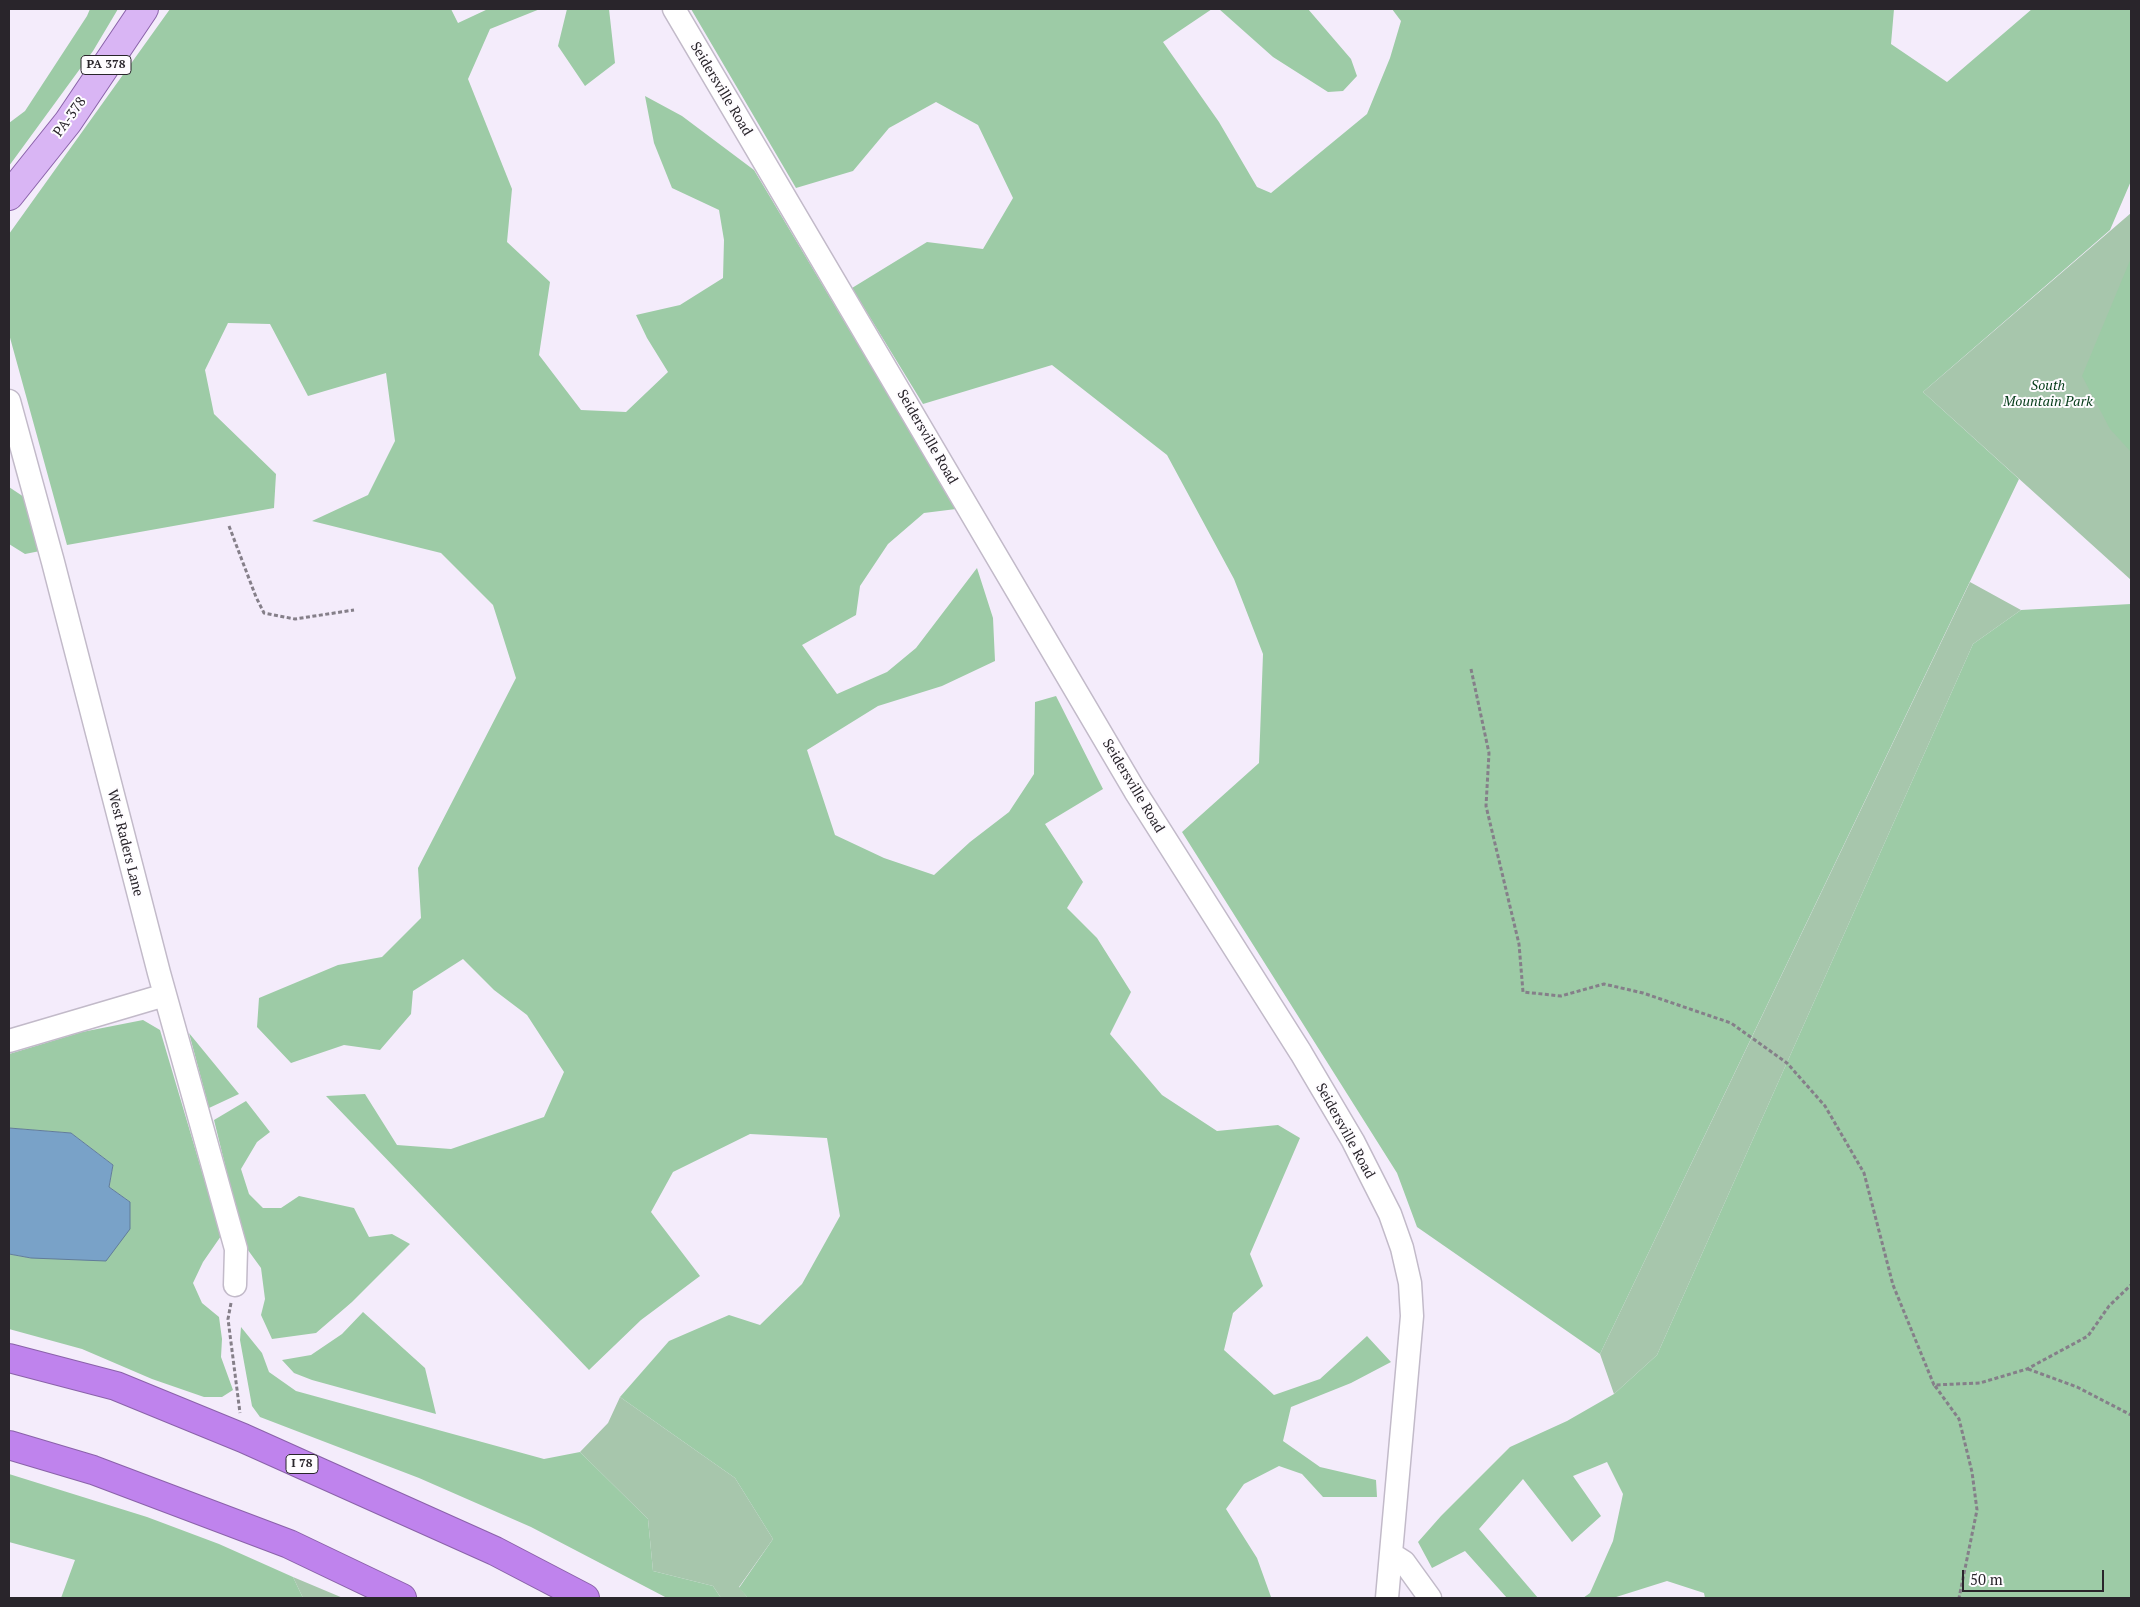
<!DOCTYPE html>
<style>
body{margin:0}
#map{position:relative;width:2140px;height:1607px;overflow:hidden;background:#f4ecfb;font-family:"PT Serif",serif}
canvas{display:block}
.frame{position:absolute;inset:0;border:10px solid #29252b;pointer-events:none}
.scale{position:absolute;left:1962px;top:1570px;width:142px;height:22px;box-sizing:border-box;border:2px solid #29252b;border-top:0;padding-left:6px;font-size:15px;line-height:18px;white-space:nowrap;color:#29252b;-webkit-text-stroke:4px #fefcff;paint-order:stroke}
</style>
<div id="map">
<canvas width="2140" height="1607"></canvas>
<div class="frame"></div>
<div class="scale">50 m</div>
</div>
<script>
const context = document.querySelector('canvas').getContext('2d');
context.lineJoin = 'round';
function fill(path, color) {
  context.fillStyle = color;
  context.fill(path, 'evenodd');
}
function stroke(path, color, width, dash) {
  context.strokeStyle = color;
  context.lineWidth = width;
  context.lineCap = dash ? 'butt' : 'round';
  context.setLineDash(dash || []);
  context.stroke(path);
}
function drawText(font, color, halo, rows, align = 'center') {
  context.font = font + ' "PT Serif",serif';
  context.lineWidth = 4;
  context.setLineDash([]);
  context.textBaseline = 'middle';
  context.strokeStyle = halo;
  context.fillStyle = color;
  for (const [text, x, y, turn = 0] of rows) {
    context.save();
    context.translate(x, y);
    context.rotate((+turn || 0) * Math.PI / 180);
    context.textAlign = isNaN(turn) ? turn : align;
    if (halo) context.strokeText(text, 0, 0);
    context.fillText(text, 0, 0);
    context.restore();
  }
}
const green = new Path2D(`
 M2131 213V580L1923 392Z
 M1970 582 2021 610 1973 644 1657 1355 1614 1394 1600 1354Z
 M620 1397 735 1478 773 1539 739 1587 748 1598H721L713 1586 653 1571 648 1519 580 1452 608 1423Z
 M293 1577 343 1598H303Z`);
const forest = new Path2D(`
 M90 9H118L93 51 9 166V123L25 111 87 16Z
 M170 9H451L458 23 488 9H540L490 29 468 79 512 189 507 242 550 282 539 355 581 410 626 412 668 372 647 338 636 315 680 305 723 278 724 240 719 210 672 188 654 143 645 96 682 116 754 170 956 509 924 513 888 544 860 586 856 615 802 645 837 694 887 672 916 648 977 568 993 618 995 661 942 686 878 706 807 750 835 835 884 858 934 875 970 842 1009 812 1034 774 1035 702 1056 696 1103 789 1045 824 1083 882 1067 908 1097 938 1131 992 1110 1034 1162 1095 1217 1131 1278 1125 1300 1138 1250 1254 1263 1286 1233 1313 1224 1350 1274 1395 1320 1379 1367 1336 1391 1362 1351 1383 1291 1407 1283 1441 1320 1467 1376 1480 1377 1497H1323L1302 1474 1279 1466 1244 1484 1226 1509 1257 1558 1271 1597 1276 1598H748L739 1588 773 1539 735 1478 620 1397 669 1341 729 1315 760 1325 802 1284 840 1216 827 1138 750 1134 673 1172 651 1212 700 1276 641 1320 589 1370 326 1096 365 1094 397 1145 451 1149 544 1117 564 1072 527 1015 494 990 463 959 413 991 411 1014 380 1050 344 1045 291 1063 257 1027 259 998 338 965 382 957 421 918 418 868 516 678 493 605 441 553 312 521 368 495 395 441 386 373 308 396 270 324 228 323 205 370 214 414 276 474 274 508 67 545 9 334V234Z
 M567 9H609L615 63 585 86 558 46Z
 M691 9H1212L1163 42 1219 122 1257 187 1271 193 1367 114 1390 58 1401 21 1392 9H1894L1891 44 1947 82 2032 9H2131V181L2110 230 1923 392 2019 479 1600 1354 1417 1227 1397 1173 1182 832 1259 763 1263 654 1234 579 1167 455 1052 365 923 404 852 288 927 242 983 249 1013 198 978 125 936 102 889 128 853 171 796 188Z
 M1219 9H1308L1351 59 1357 76 1343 91 1328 92 1273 57Z
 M2131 258V452L2110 429 2082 376Z
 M9 487 27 499 40 551 25 554 9 544Z
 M2131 604V1598H1705L1704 1593 1667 1581 1613 1598H1583L1590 1593 1613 1541 1623 1494 1607 1462 1573 1476 1601 1516 1572 1542 1523 1479 1479 1529 1538 1598H1507L1465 1551 1432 1568 1418 1542 1441 1516 1510 1447 1567 1421 1614 1394 1657 1355 1973 644 2021 610Z
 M143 1020 160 1030 221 1236 203 1262 193 1283 202 1303 219 1317 222 1339 221 1357 233 1390 222 1397H204L152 1379 82 1349 9 1329V1254L31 1258 130 1202 109 1187 113 1165 71 1133 9 1128V1054L82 1032Z
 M189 1033 239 1094 209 1108Z
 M246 1101 270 1132 257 1142 241 1169 249 1194 263 1208H281L299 1196 354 1208 369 1237 392 1234 410 1244 352 1302 316 1333 272 1339 261 1315 265 1299 261 1268 245 1246 214 1120Z
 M363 1312 425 1368 436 1414 312 1380 294 1373 282 1360 311 1355 342 1334Z
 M241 1327 262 1353 269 1372 296 1391 544 1459 580 1452 648 1519 653 1571 713 1586 721 1598H667L531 1527 419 1478 260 1417 252 1406 240 1340Z
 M9 1474 147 1517 219 1544 293 1577 303 1598H61L75 1560 9 1542Z`);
const water = new Path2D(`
 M9 1128 71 1133 113 1165 109 1187 130 1202V1229L106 1261 31 1258 9 1254Z`);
const path = new Path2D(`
 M229 526 256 597 264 613 295 619 354 610
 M1471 669 1489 753 1486 806 1519 944 1523 992 1561 996 1604 984 1643 993 1731 1023 1787 1063 1825 1106 1864 1173 1893 1285 1934 1385 1980 1383 2027 1369 2088 1336 2109 1306 2131 1285
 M231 1303 228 1319 240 1413
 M2028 1369 2077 1387 2131 1415
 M1935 1386 1959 1419 1972 1472 1977 1510 1959 1598`);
const minor = new Path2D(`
 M674 9 1135 791 1301 1053 1353 1141 1390 1214 1402 1248 1410 1283 1412 1316 1387 1598
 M9 401 53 562 159 973 236 1249 235 1285
 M9 1041 165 995
 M1393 1555 1404 1562 1430 1598`);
const major = new Path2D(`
 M9 196 68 122 144 9`);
const highway = new Path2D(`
 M9 1358 116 1386 243 1438 495 1551 585 1598
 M9 1445 93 1470 289 1544 402 1598`);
const shields = [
 [106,65,50],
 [302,1464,32]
];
const shieldNames = [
 ["PA 378",106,65],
 ["I 78",302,1464]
];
const streetNames = [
 ["Seidersville Road",721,89,59],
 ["PA-378",70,117,-54],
 ["Seidersville Road",927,437,60],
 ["Seidersville Road",1133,786,59],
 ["West Raders Lane",125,843,76],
 ["Seidersville Road",1345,1131,61]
];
const parkNames = [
 ["South",2048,386],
 ["Mountain Park",2048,402]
];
fill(green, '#a7c6ac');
fill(forest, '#9dcba6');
fill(water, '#79a2c8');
stroke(water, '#617c99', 1);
stroke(minor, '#c2bac9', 25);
stroke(major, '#8a62a9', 30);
stroke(highway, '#8a62a9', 30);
stroke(path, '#857f89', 3, [4, 2.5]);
stroke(minor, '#fff', 22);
stroke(major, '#d9b5f4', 28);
stroke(highway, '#bf83ed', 28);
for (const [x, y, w] of shields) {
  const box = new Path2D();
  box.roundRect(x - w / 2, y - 9.5, w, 19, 4);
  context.fillStyle = '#fefcff';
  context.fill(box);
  stroke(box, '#29252b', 1);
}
drawText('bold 12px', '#29252b', null, shieldNames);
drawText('14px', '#29252b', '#fefcff', streetNames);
drawText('italic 14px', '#053c19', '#fefcff', parkNames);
</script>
